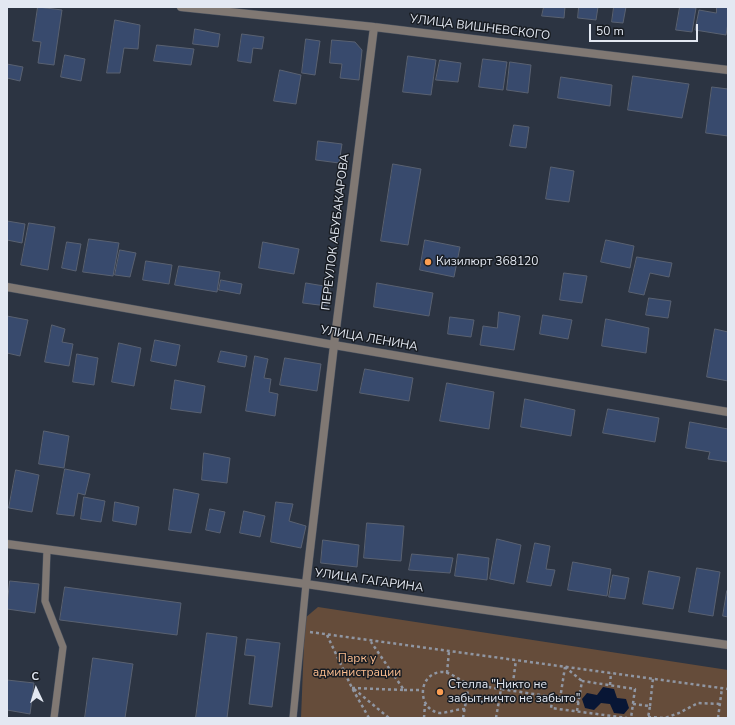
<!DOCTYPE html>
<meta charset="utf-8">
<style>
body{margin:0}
#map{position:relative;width:735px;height:725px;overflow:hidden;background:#2c3442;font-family:"Nunito Sans",sans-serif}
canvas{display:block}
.frame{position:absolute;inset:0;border:8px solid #e3e8f2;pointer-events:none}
.north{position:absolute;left:16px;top:669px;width:40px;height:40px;-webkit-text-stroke:3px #181c22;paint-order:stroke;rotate:356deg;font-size:11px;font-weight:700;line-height:16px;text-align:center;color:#e3e8f2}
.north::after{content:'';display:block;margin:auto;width:14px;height:18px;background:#e3e8f2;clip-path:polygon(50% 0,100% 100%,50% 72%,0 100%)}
.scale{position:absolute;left:589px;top:24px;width:109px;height:18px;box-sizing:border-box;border:2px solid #e3e8f2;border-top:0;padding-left:5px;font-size:12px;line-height:14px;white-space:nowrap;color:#e3e8f2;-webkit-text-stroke:3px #181c22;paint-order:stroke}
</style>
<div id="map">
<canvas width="735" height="725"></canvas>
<div class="frame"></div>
<div class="north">С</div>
<div class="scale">50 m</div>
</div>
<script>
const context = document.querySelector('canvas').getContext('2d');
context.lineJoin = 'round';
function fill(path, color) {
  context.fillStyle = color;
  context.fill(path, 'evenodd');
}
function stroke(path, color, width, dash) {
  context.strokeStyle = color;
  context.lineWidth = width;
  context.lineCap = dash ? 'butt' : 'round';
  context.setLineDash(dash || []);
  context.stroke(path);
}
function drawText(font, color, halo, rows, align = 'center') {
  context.font = font + ' "Nunito Sans",sans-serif';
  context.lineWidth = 3;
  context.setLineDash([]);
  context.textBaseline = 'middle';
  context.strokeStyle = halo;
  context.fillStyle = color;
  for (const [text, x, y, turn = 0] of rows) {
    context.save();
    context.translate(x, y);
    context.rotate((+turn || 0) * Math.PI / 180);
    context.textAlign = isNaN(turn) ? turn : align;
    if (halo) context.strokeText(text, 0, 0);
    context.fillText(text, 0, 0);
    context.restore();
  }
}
const green = new Path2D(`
 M318 607 728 670V718H301L305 618Z`);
const water = new Path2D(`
 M603 687 614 689 617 698 626 699 629 708 624 714 614 713 610 704 601 703 594 710 585 708 582 699 587 693 597 695Z`);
const building = new Path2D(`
 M38 7 62 10 54 65 38 63 41 42 33 41Z
 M544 7H565L564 18 542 16Z
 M579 7H598L596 20 578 18Z
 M614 7H626L623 23 612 22Z
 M680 7 696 8 692 32 676 30Z
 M717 7H728V23L726 35 695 30 699 10 716 13Z
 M115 20 140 25 138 49 124 48 120 73H107Z
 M195 29 220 34 218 47 193 44Z
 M242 34 264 37 262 49 253 48 251 63 238 61Z
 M306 39 320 41 315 75 302 73Z
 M332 40 355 42 362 50 359 80 340 78 342 64 330 63Z
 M157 45 194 49 191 65 154 61Z
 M65 55 85 59 81 81 61 77Z
 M408 56 436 60 431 95 403 92Z
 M483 59 507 62 503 90 479 87Z
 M440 60 461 63 458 82 436 80Z
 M510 62 531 65 528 93 507 90Z
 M7 64 23 67 20 81 7 78Z
 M280 70 301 75 296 104 274 101Z
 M633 76 689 84 682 118 628 110Z
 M561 77 612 85 610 106 558 98Z
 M712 87 728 89V136L706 133Z
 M514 125 529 127 526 148 510 146Z
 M318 141 342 144 339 163 316 160Z
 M393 164 421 169 408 245 381 241Z
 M551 167 574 171 569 202 546 199Z
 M7 221 25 224 22 243 7 240Z
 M29 223 55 227 48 270 21 265Z
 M89 239 119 243 113 276 83 272Z
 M425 240 460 247 454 277 420 270Z
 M606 240 634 246 630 268 601 262Z
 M67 242 81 244 76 271 62 268Z
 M263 242 299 249 294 274 259 268Z
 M120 250 136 253 130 277 115 275Z
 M637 257 672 263 669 277 650 273 644 295 629 292Z
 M146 261 172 265 169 284 143 280Z
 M179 266 220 272 217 292 175 285Z
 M564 273 587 276 582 303 560 300Z
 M221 280 242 284 240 294 219 290Z
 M306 283 330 287 327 306 303 303Z
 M377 283 433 293 429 316 374 307Z
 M649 298 671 301 668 318 646 315Z
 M499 312 520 316 514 350 480 345 483 326 497 328Z
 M543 315 572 320 568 339 540 334Z
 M7 316 28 320 20 356 7 353Z
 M450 317 474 320 471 337 448 334Z
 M606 319 649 328 646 353 602 346Z
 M52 325 65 329 62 342 73 344 69 366 45 362Z
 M715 329 728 332V381L707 377Z
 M155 340 180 345 176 366 151 361Z
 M119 343 141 348 134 386 112 382Z
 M221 351 247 356 245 367 218 362Z
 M77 354 98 358 94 385 73 382Z
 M255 356 268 359 264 378 271 379 269 392 278 394 275 416 246 411Z
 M285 358 321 364 317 391 280 385Z
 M365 369 413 378 409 401 360 393Z
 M175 380 205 386 201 413 171 409Z
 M447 383 494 392 489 429 440 421Z
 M525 399 575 410 571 436 521 427Z
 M608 409 659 418 655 442 603 433Z
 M690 422 728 429V462L708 459 710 452 686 448Z
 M44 431 69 436 64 468 39 464Z
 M204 453 230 458 227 483 202 480Z
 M65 469 90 474 85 495 78 493 74 516 57 514Z
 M16 470 39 475 32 512 9 508Z
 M174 489 199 494 191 533 169 530Z
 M84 497 105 501 101 522 81 519Z
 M115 502 139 507 136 525 113 521Z
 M276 502 293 504 289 521 306 526 301 548 271 542Z
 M210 509 225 512 220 533 206 530Z
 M244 511 265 516 260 537 240 533Z
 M367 523 404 526 401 561 364 558Z
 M497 539 521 545 514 584 490 579Z
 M323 540 359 545 357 567 321 563Z
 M535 543 550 546 546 569 555 570 551 586 527 582Z
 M412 554 453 558 450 573 409 570Z
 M458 554 489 558 487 580 455 576Z
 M573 562 611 569 607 596 568 590Z
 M697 568 720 572 713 616 689 612Z
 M649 571 680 577 673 609 643 604Z
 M613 575 629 578 625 599 609 597Z
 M10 581 39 584 35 613 7 609Z
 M65 587 181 603 177 635 60 620Z
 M727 591 728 592V617L723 616Z
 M207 633 237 637 227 718H196Z
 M247 639 280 643 272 707 249 704 255 656 245 655Z
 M93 658 133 664 125 718H85Z
 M7 680 34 683 30 714 7 710Z`);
const path = new Path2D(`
 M310 632 728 689
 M327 635 352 688 369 718
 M565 667 582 681
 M447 673 449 651
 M610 685 611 673
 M352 688 404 690 371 642
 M354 689 389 718
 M404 690H422
 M512 690 516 660
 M553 697 579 702
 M560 699 565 667
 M633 704 650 706 648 718
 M650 706 653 678
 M465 709C457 709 447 713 440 713 417 710 417 674 441 672 450 671 460 681 469 684
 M577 711 582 681 635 689 631 718
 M648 717 665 718 679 713 698 703 720 704
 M424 718 425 704
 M463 718 469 684 501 689
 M496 718 501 689 553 697 551 708 627 718
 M718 718 722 688`);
const service = new Path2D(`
 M47 550 45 601 63 647 54 718
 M293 718 306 584`);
const minor = new Path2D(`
 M181 7 374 27 728 70
 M7 287 334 345 728 412
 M7 544 306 584 728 645
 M306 584 334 345 374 27`);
const markers = [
 [428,262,4,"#fb9e52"],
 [440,692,4,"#fb9e52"]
];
const streetNames = [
 ["УЛИЦА ВИШНЕВСКОГО",480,28,7],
 ["ПЕРЕУЛОК АБУБАКАРОВА",336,232,-83],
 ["УЛИЦА ЛЕНИНА",369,339,10],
 ["УЛИЦА ГАГАРИНА",369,581,8]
];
const poiNames = [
 ["Кизилюрт 368120",436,262],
 ["Стелла \"Никто не",448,685],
 ["забыт,ничто не забыто\"",448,699]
];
const parkNames = [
 ["Парк у",357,659],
 ["администрации",357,673]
];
fill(green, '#654c3a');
fill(water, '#081635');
fill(building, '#384a6d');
stroke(building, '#596171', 1);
stroke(service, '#49515e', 8);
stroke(minor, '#49515e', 9);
stroke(path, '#9096a2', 2.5, [3, 3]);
stroke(service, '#807873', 7);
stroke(minor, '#807873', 8);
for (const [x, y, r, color] of markers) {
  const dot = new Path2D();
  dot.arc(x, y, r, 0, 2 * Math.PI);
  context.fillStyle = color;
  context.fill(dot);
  stroke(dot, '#181c22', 1.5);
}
drawText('12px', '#e3e8f2', '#181c22', streetNames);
drawText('12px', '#e3e8f2', '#181c22', poiNames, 'left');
drawText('12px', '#fcbe90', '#181c22', parkNames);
</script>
